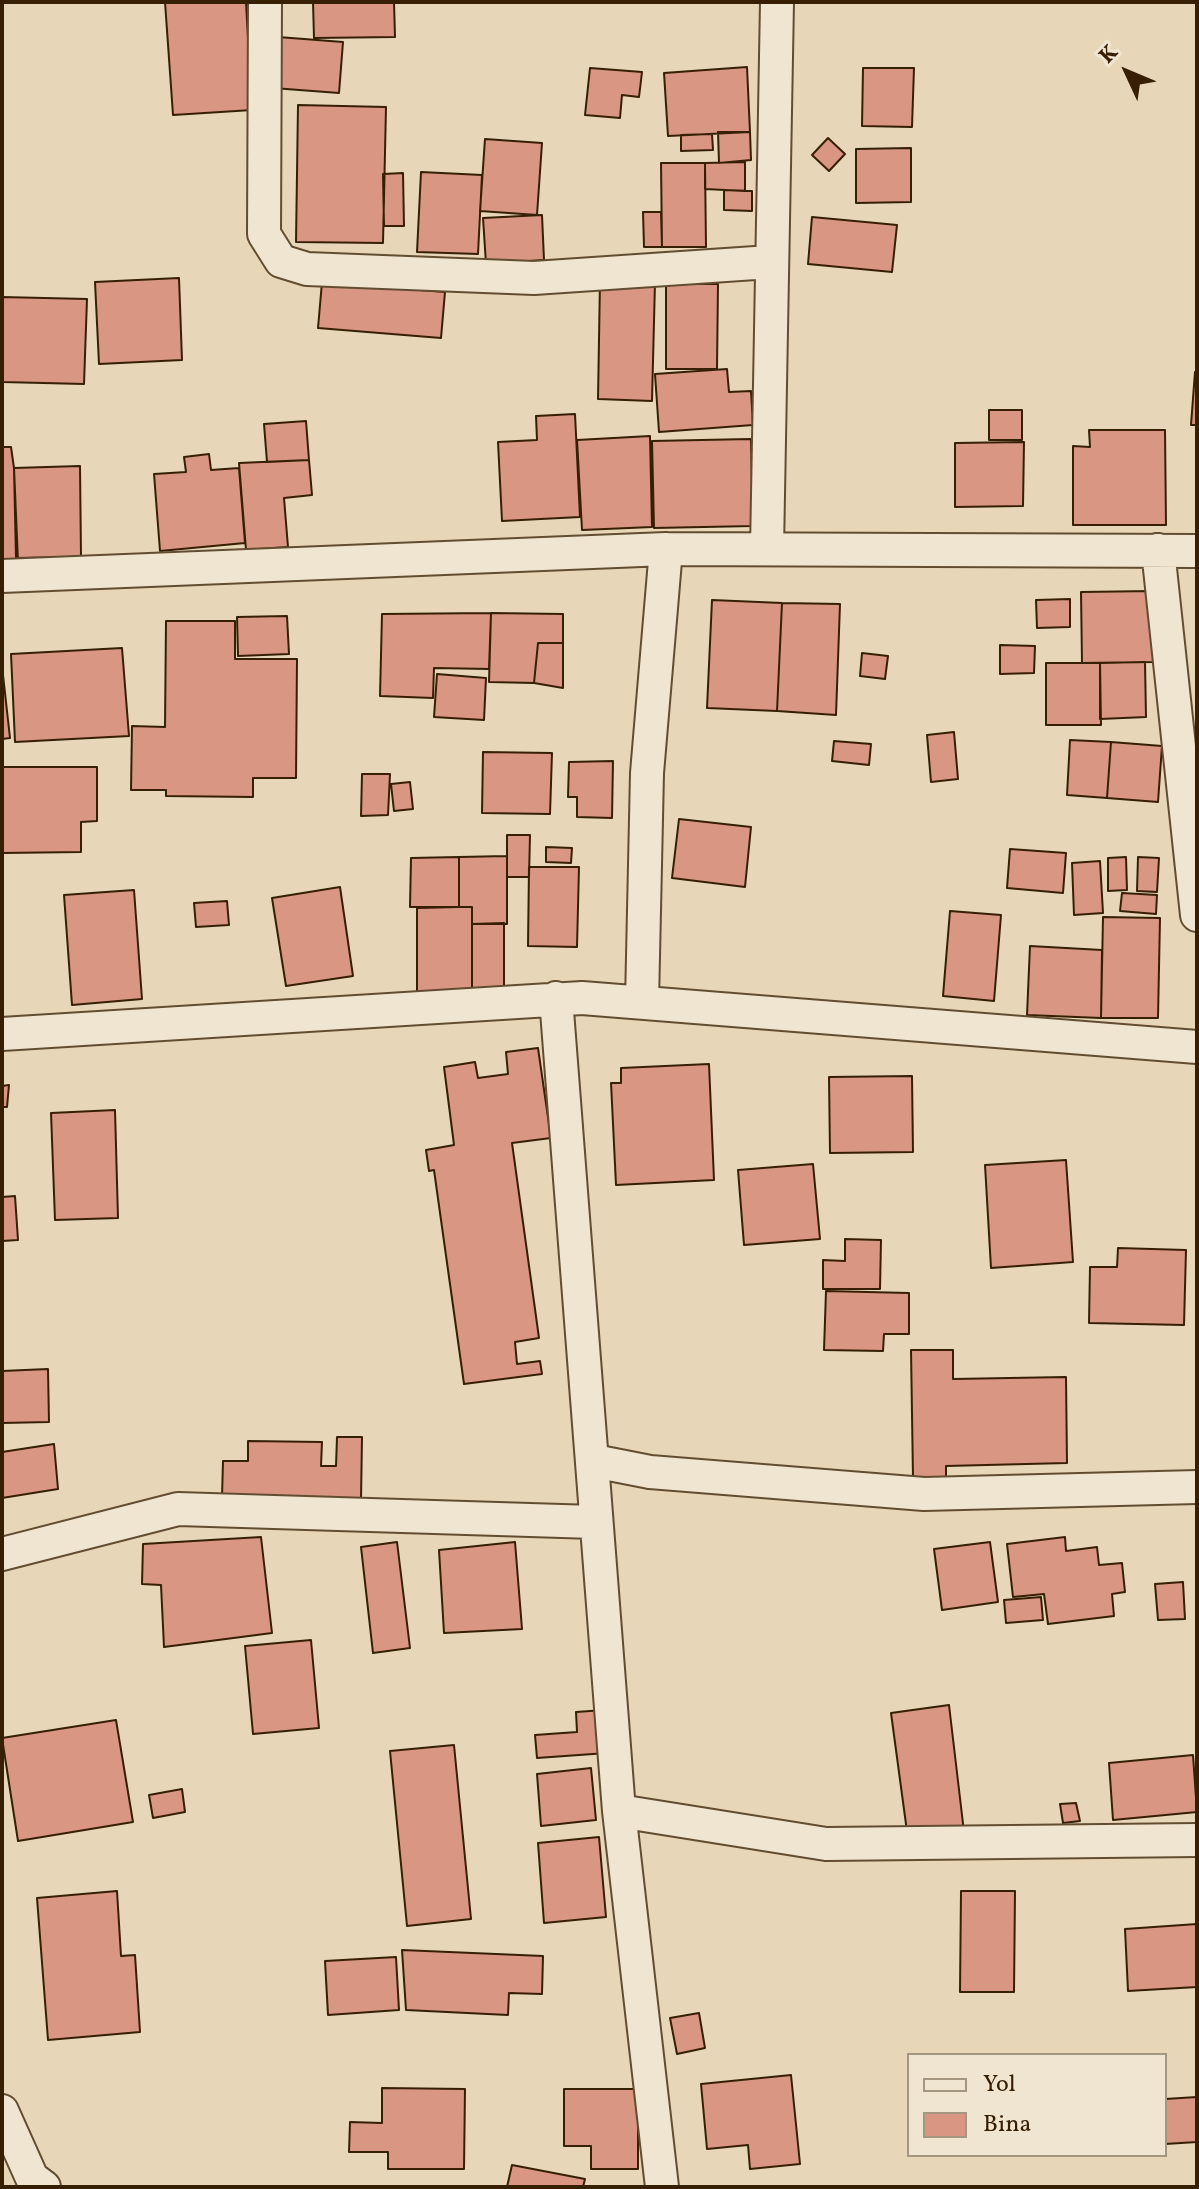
<!DOCTYPE html>
<style>
body{margin:0}
#map{position:relative;width:1199px;height:2189px;overflow:hidden;background:#e7d7b8;font-family:Vollkorn,serif}
canvas{display:block}
.frame{position:absolute;inset:0;border:4px solid #371f04;pointer-events:none}
.legend{position:absolute;left:907px;top:2053px;width:260px;height:104px;box-sizing:border-box;background:#efe5d1;border:2px solid #a5967f;margin:0;padding:10px 14px;list-style:none;font-size:24px;color:#371f04}
.legend li{display:flex;align-items:center;gap:16px;height:40px}
.legend b{width:40px;border:2px solid #a5967f}
.north{position:absolute;left:1087px;top:32px;width:80px;height:80px;-webkit-text-stroke:6px #efe5d1;paint-order:stroke;rotate:314deg;font-size:22px;font-weight:700;line-height:32px;text-align:center;color:#371f04}
.north::after{content:'';display:block;margin:auto;width:28px;height:36px;background:#371f04;clip-path:polygon(50% 0,100% 100%,50% 72%,0 100%)}
</style>
<div id="map">
<canvas width="1199" height="2189"></canvas>
<div class="frame"></div>
<ul class="legend">
<li><b style="height:10px;background:#efe5d1"></b>Yol</li>
<li><b style="height:22px;background:#d89683"></b>Bina</li>
</ul>
<div class="north">K</div>
</div>
<script>
const context = document.querySelector('canvas').getContext('2d');
context.lineJoin = 'round';
function fill(path, color) {
  context.fillStyle = color;
  context.fill(path, 'evenodd');
}
function stroke(path, color, width, dash) {
  context.strokeStyle = color;
  context.lineWidth = width;
  context.lineCap = dash ? 'butt' : 'round';
  context.setLineDash(dash || []);
  context.stroke(path);
}
const building = new Path2D(`
 M165 2H246L252 110 173 115Z
 M313 2H394L395 37 314 38Z
 M278 37 343 42 339 93 273 88Z
 M747 67 750 132 668 136 664 73Z
 M590 68 642 72 639 97 622 95 620 118 585 115Z
 M863 68H914L912 127 862 126Z
 M298 105 386 107 383 243 296 242Z
 M718 132H750L751 160 719 163Z
 M712 134 713 150 681 151V135Z
 M828 138 845 154 829 171 812 155Z
 M485 139 542 143 537 215 480 211Z
 M911 148V202L856 203V149Z
 M745 162V191L705 189V163Z
 M661 163H705L706 247H662Z
 M421 172 482 175 478 254 417 252Z
 M403 173 404 226H384L383 174Z
 M724 190 752 191V211L724 210Z
 M643 212H661L662 247H644Z
 M542 215 544 260 486 264 483 218Z
 M812 217 897 225 892 272 808 264Z
 M179 278 182 360 99 364 95 282Z
 M600 280 655 282 652 401 598 399Z
 M322 282 445 292 441 338 318 328Z
 M666 284H718L717 369H666Z
 M2 297 87 299 84 384 2 382Z
 M727 369 729 392 751 391 753 425 659 432 655 374Z
 M1195 372H1197V425H1191Z
 M989 410H1022V440H989Z
 M575 414 580 517 502 521 498 442 537 440 536 416Z
 M306 421 309 460 267 462 264 424Z
 M1089 430H1165L1166 525H1073V446L1090 447Z
 M650 436 652 527 582 530 577 440Z
 M751 439 753 526 654 528 652 441Z
 M1024 442 1023 506 955 507V443Z
 M2 447H11L14 468 18 562 2 563Z
 M209 454 211 470 239 468 245 543 160 551 154 474 186 472 184 457Z
 M309 460 312 495 284 498 288 547 246 550 239 463Z
 M80 466 81 557 16 558 14 468Z
 M1152 591 1154 662 1082 663 1081 592Z
 M1070 599V627L1037 628 1036 600Z
 M712 600 782 603 777 711 707 708Z
 M782 603 840 604 836 715 777 711Z
 M491 613 489 669 434 668 433 698 380 696 382 614Z
 M491 613 563 614V643H538L534 683 489 682Z
 M287 616 289 654 238 656 237 617Z
 M166 621H235V659H297L296 778H253V797L166 796V790H131L132 726 165 727Z
 M538 643H563V688L534 683Z
 M1000 645 1035 646 1034 673 1000 674Z
 M122 648 129 736 15 742 11 654Z
 M862 653 888 656 885 679 860 676Z
 M1145 662 1146 717 1100 719V663Z
 M1046 663H1100L1101 725H1046Z
 M2 666 10 738 2 739Z
 M437 674 486 678 484 720 434 717Z
 M954 732 958 779 931 782 927 735Z
 M1070 740 1111 742 1107 798 1067 795Z
 M834 741 871 744 869 765 832 761Z
 M1111 742 1162 746 1158 802 1107 798Z
 M483 752 552 753 550 814 482 813Z
 M613 761 612 818 577 817V797H568L569 762Z
 M2 767H97V821L81 822V852L2 853Z
 M362 774H390L388 815 361 816Z
 M410 782 413 809 394 811 391 784Z
 M679 819 751 827 745 887 672 878Z
 M507 835H530L529 877H507Z
 M546 847 572 848 571 863 546 862Z
 M1010 849 1066 853 1063 893 1007 888Z
 M507 856V924H472V907H459V857Z
 M459 857V907H410L411 858Z
 M1126 857 1127 890 1108 891V858Z
 M1138 857 1159 858 1157 892 1137 891Z
 M1100 861 1103 913 1074 915 1072 863Z
 M529 867H579L577 947 528 946Z
 M340 887 353 976 286 986 272 898Z
 M134 890 142 999 72 1005 64 895Z
 M1122 893 1157 895 1156 914 1120 911Z
 M227 901 229 925 196 927 194 903Z
 M459 907H472V996L417 997V908Z
 M950 911 1001 915 994 1001 943 996Z
 M1103 917 1160 918 1158 1018H1101Z
 M504 923V995L472 996V924Z
 M1030 946 1102 950 1101 1018 1027 1015Z
 M538 1048 551 1138 512 1143 539 1338 515 1342 517 1364 540 1361 542 1374 464 1384 434 1170 429 1171 426 1150 454 1145 444 1067 475 1062 478 1078 508 1074 506 1052Z
 M709 1064 714 1180 616 1185 611 1083H621V1068Z
 M912 1076 913 1152 830 1153 829 1077Z
 M9 1085 7 1107H2V1086Z
 M115 1110 118 1218 55 1220 51 1113Z
 M1066 1160 1073 1262 991 1268 985 1165Z
 M813 1164 820 1239 744 1245 738 1170Z
 M15 1196 18 1240 2 1241V1197Z
 M845 1239 881 1240 880 1289H823V1260L845 1261Z
 M1118 1248 1186 1250 1184 1325 1089 1323 1090 1267H1117Z
 M826 1291 909 1293V1334H884L883 1351 824 1350Z
 M911 1350H953V1379L1066 1377 1067 1463 946 1466V1477L913 1478Z
 M48 1369 49 1422 2 1423V1371Z
 M337 1437H362L361 1500 222 1497 223 1461H248V1441L322 1442 321 1466H336Z
 M54 1444 58 1489 2 1498V1452Z
 M261 1537 272 1633 164 1647 161 1585 142 1584 143 1544Z
 M1065 1537 1066 1551 1097 1547 1099 1565 1122 1563 1125 1592 1112 1594 1114 1616 1048 1624 1044 1594 1013 1597 1007 1544Z
 M397 1542 410 1648 373 1653 361 1547Z
 M515 1542 522 1629 444 1633 439 1550Z
 M990 1542 998 1602 942 1610 934 1549Z
 M1183 1582 1185 1619 1158 1620 1155 1584Z
 M1041 1597 1043 1620 1006 1623 1004 1600Z
 M311 1640 319 1728 253 1734 245 1646Z
 M949 1705 964 1832 908 1839 891 1713Z
 M604 1710 607 1753 537 1758 535 1735 577 1732 576 1712Z
 M116 1720 133 1822 18 1841 2 1738Z
 M454 1745 471 1919 407 1926 390 1751Z
 M1193 1755 1197 1812 1113 1820 1109 1763Z
 M591 1768 596 1820 541 1826 537 1774Z
 M182 1789 185 1812 153 1818 149 1795Z
 M1076 1803 1080 1821 1063 1823 1060 1804Z
 M599 1837 606 1917 544 1923 538 1843Z
 M117 1891 121 1956 135 1955 140 2032 48 2040 37 1898Z
 M961 1891H1015L1014 1992H960Z
 M1197 1924V1987L1128 1991 1125 1929Z
 M402 1950 543 1956 542 1994 509 1993 508 2015 406 2010Z
 M396 1957 399 2010 328 2015 325 1961Z
 M699 2013 705 2048 677 2054 670 2018Z
 M791 2075 800 2164 750 2169 748 2145 707 2149 701 2084Z
 M382 2088 465 2089 464 2169H388V2152H349L350 2122 382 2123Z
 M564 2089H638V2169H591V2146H564Z
 M1197 2097V2142L1165 2144V2099Z
 M512 2165 585 2179 583 2187H507Z`);
const minor = new Path2D(`
 M265 2 264 234 281 261 307 269 534 278 770 262
 M767 549 777 2
 M1158 550 1197 915
 M2 576 666 549 1197 551
 M556 998 619 1811 662 2187
 M642 1002 647 773 666 549
 M2 1034 582 998 1197 1047
 M594 1461 650 1472 924 1494 1197 1487
 M2 1554 178 1509 594 1522
 M619 1811 826 1844 1197 1840
 M2 2111 32 2178 44 2187`);
fill(building, '#d89683');
stroke(building, '#371f04', 2);
stroke(minor, '#634d31', 36);
stroke(minor, '#efe5d1', 32);
</script>
